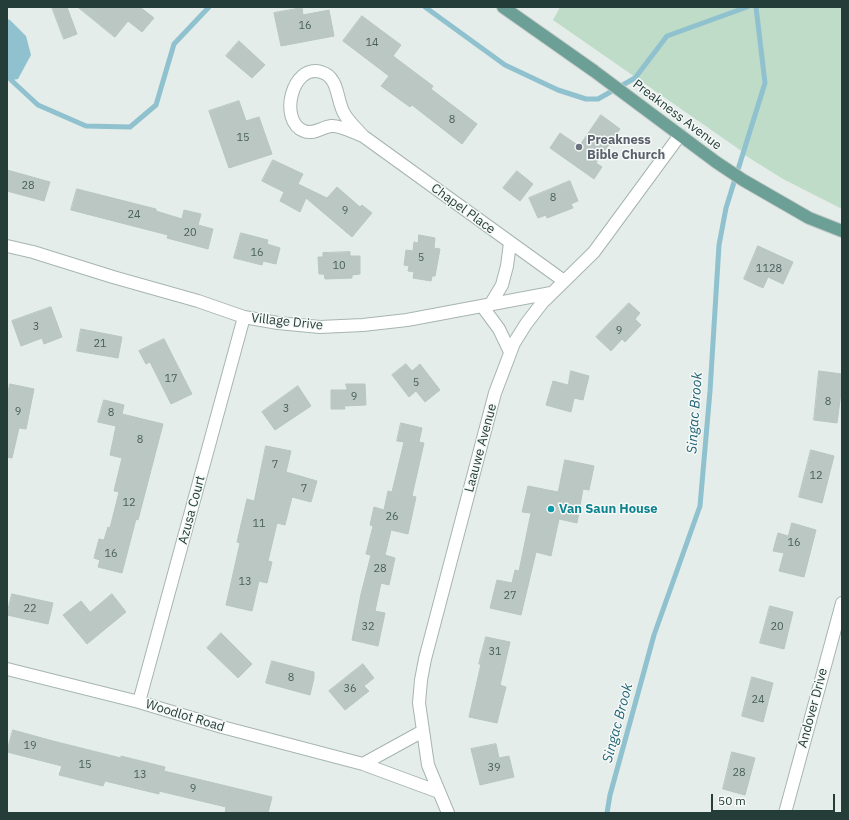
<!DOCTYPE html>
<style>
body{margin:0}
#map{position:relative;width:849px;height:820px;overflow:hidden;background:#e4ede9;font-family:"IBM Plex Sans",sans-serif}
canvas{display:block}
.frame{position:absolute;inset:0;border:8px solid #253d38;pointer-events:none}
.scale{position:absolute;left:711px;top:794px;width:124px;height:18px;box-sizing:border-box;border:2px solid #253d38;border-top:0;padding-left:5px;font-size:12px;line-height:14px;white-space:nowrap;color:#253d38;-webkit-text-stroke:3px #f5f9f7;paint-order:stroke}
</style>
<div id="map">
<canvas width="849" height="820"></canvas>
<div class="frame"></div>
<div class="scale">50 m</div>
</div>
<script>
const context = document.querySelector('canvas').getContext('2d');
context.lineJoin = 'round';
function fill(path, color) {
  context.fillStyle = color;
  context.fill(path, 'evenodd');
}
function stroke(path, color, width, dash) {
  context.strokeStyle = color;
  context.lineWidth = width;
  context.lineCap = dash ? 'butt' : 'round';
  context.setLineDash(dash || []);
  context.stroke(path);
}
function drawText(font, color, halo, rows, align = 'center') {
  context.font = font + ' "IBM Plex Sans",sans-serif';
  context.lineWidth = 3;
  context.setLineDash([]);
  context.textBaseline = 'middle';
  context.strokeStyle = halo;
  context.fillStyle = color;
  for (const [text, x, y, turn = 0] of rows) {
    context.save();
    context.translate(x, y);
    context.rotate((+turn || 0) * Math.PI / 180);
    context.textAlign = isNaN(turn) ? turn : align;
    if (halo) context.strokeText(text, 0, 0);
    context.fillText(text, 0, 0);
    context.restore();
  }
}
const green = new Path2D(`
 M560 7H842V209L783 179 743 154V152L553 20Z`);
const water = new Path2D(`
 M7 19 10 20 26 36 31 55 18 79 7 81Z`);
const stream = new Path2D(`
 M425 7 505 65 558 90 586 99H598L635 78 667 36 747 7
 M11 80 38 105 86 126 130 127 156 105 174 44 209 7
 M607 813 610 795 654 635 700 506 710 391 719 245 726 208 765 83 756 7`);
const building = new Path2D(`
 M52 7H67L77 34 64 39Z
 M78 7H140L154 18 142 32 128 21 115 37Z
 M302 8 303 15 329 10 334 36 281 46 274 13Z
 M362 16 401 45 393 56 433 86 431 89 477 124 462 144 412 105 410 107 381 86 389 76 343 41Z
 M239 41 265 65 252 78 226 56Z
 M239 101 246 121 259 117 272 154 229 168 209 111Z
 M601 115 620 129 596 163 602 167 594 179 550 148 560 133 579 146Z
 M273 160 303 174 298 184 327 198 337 187 360 207 362 205 372 213 352 237 306 198 300 212 280 201 284 192 262 181Z
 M7 170 50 182 44 201 7 191Z
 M517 171 533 184 520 201 503 188Z
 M570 181 578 201 571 204 573 208 547 218 546 215 538 218 529 198Z
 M77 189 156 209V211L182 219 184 210 201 214 198 225 213 229 208 249 167 238 168 235 71 210Z
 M241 233 268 240 267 244 280 248 276 264 263 261 262 265 234 258Z
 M419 235 435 238 434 248 440 249 435 276H432L431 281 413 278 414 272 408 271 409 266 404 265 406 250 413 251 414 242 418 243Z
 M758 246 793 262 783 284 768 277 763 288 744 279Z
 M350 252V256H360V274L352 275V278L325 279 324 274H319L318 257H323V253Z
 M629 303 640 313 635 319 641 325 625 342 622 339 611 351 596 337Z
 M51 307 62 337 44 344 42 338 21 346 12 321Z
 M81 329 122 337 118 358 77 351Z
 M164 339 192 394 171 404 150 362 146 364 139 351Z
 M406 364 412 371 420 364 440 390 425 402 416 391 409 397 392 375Z
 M571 371 589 376 583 400 574 398 571 412 546 405 553 381 568 385Z
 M819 371 842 374V385L837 423 814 420Z
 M10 384 34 389 26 429 19 428 12 458 7 457V398Z
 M346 384H365L366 405 344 406 345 409H331V390H347Z
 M298 386 311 406 275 430 262 412Z
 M104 400 124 405 122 414 163 424 138 520 136 519 122 573 98 567 100 560 94 558 99 539 104 540 108 527 110 528 119 492 114 491 122 458 110 455 116 426 98 422Z
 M401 423 422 428 419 442 424 443 412 496 416 497 408 534 391 530 385 555 395 558 389 585 381 583 375 611 385 613 378 646 352 640 361 594 371 555 366 554 373 526 370 525 374 507 384 510 388 491 392 492 404 442 397 441Z
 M266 446 291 451 286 472 317 481 311 502 292 497 285 525 277 523 268 561 272 562 267 583 259 581 252 611 226 605 240 543 237 542 247 499 254 501Z
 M811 450 834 456 822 503 799 497Z
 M565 460 594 466 589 490 583 489 577 523 559 519 551 556 536 552 521 615 490 608 497 580 512 583 515 570 519 571 531 513 522 512 528 486 558 492Z
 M792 523 816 530 804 577 779 571 784 553 773 551 778 533 788 536Z
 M12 594 53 603 48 624 7 615Z
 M112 594 126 612 87 644 63 615 81 601 90 612Z
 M770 606 793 612 784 649 760 643Z
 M221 633 252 664 238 678 207 648Z
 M486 637 510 642 500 685 506 687 497 723 469 717 481 664H479Z
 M272 661 314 672V678L310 695 266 683Z
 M363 664 374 678 364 686 369 691 345 710 329 691Z
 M752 677 773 683 763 722 742 716Z
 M13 730 53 741 121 758V756L165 767 164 771 272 797 268 813H225L226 807 159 791V794L105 781 103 786 59 775 62 766 7 752Z
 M496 744 499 758 509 756 514 777 480 785 471 749Z
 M732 752 755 758 745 795 723 789Z`);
const minor = new Path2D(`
 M363 136C354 133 341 125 331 126 322 127 314 135 304 131 278 121 292 63 321 72 340 77 336 102 345 115 350 123 357 129 363 136L564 281
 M7 246 33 252 113 277 198 301 244 317 278 323 320 327 363 325 407 320 551 293
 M490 305 502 285 507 266 510 243
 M482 306 499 329 510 352
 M7 669 139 702 222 727 363 764 439 792
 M139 702 244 317
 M363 764 423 731
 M448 813 428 765 419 703 421 680 425 659 495 393 514 343 526 324 542 303 594 252 680 135
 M785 813 842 603`);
const major = new Path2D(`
 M503 7 594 71 716 162 743 180 809 218 842 231`);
const markers = [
 [579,147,4,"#6b7280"],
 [551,509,4,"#0f9aa8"]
];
const numberNames = [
 ["16",305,26],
 ["14",372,43],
 ["8",452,120],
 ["15",243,138],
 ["28",28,186],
 ["8",553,198],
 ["9",345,211],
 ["24",134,215],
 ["20",190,233],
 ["16",257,253],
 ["5",421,258],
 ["10",339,266],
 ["1128",769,269],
 ["3",36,327],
 ["9",619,331],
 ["21",100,344],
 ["17",171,379],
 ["5",416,383],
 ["9",354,397],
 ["8",828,402],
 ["3",286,409],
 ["9",18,412],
 ["8",111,413],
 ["8",140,440],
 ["7",275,465],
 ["12",816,476],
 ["7",304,489],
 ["12",129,503],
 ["26",392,517],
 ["11",259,524],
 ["16",794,543],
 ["16",111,554],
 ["28",380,569],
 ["13",245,582],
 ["27",510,596],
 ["22",30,609],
 ["32",368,627],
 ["20",777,627],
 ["31",495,652],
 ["8",291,678],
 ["36",350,689],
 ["24",758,700],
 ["19",30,746],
 ["15",85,765],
 ["39",494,768],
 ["28",739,773],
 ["13",140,775],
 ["9",193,789]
];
const streetNames = [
 ["Preakness Avenue",677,115,37],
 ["Chapel Place",463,209,36],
 ["Village Drive",287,322,6],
 ["Laauwe Avenue",481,448,-75],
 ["Azusa Court",192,510,-75],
 ["Andover Drive",813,708,-75],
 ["Woodlot Road",185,716,17]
];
const worshipNames = [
 ["Preakness",587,140],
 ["Bible Church",587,155]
];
const cultureNames = [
 ["Van Saun House",559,509]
];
const waterNames = [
 ["Singac Brook",695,413,-86],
 ["Singac Brook",618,723,-75]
];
fill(green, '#bfdcc8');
fill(water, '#90c1ce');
stroke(stream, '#90c1ce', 5);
fill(building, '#bac7c3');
stroke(building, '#b7c6c1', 1);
stroke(minor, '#a7b5b0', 14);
stroke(major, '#c2c9c7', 14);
stroke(minor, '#fff', 12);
stroke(major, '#6c9f95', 12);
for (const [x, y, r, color] of markers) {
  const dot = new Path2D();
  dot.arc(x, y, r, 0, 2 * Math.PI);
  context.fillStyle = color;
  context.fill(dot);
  stroke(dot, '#f5f9f7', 1.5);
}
drawText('11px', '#4a605b', null, numberNames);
drawText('13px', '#253d38', '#f5f9f7', streetNames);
drawText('bold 13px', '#5b616d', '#f5f9f7', worshipNames, 'left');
drawText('bold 13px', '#0d838f', '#f5f9f7', cultureNames, 'left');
drawText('italic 14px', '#226376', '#f5f9f7', waterNames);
</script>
